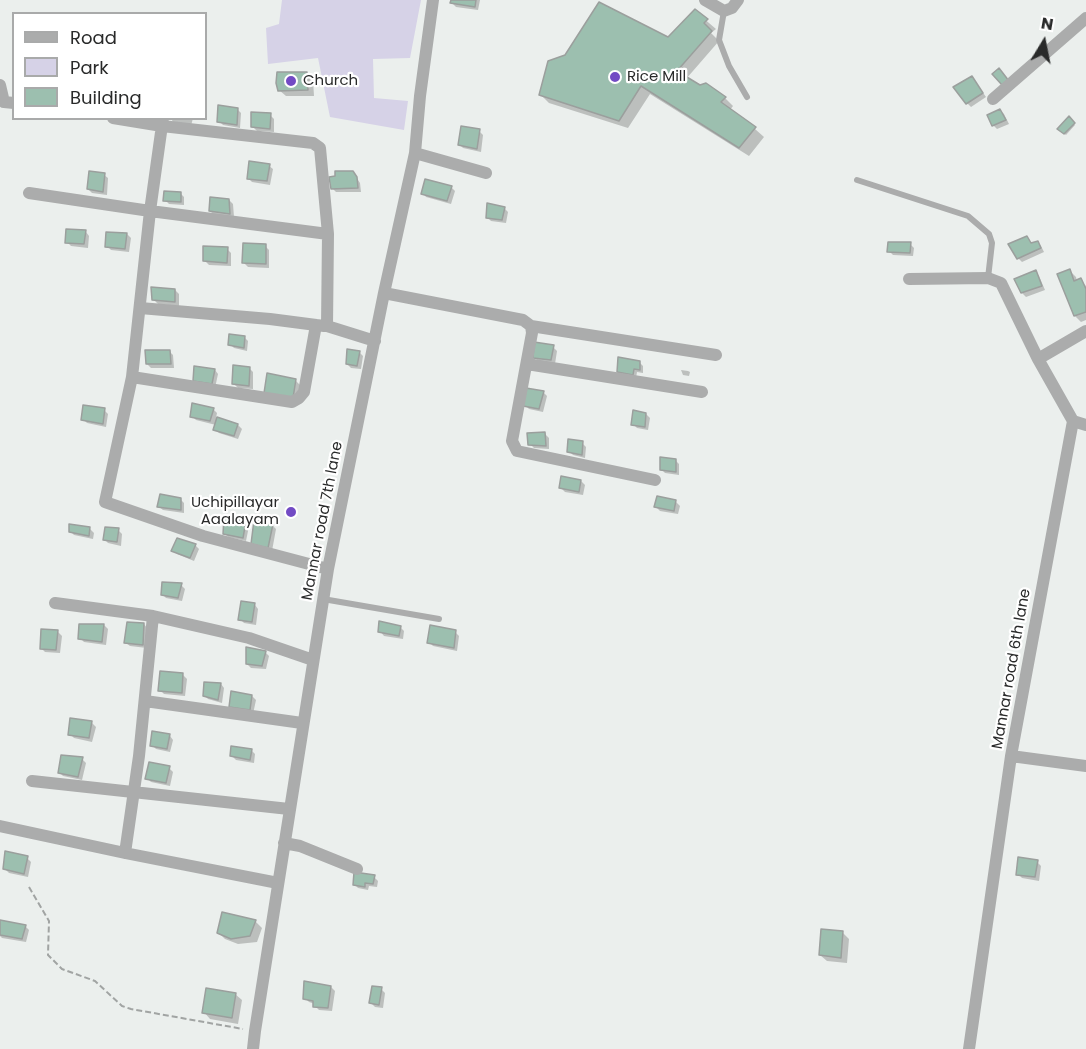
<!DOCTYPE html>
<style>
body{margin:0}
#map{position:relative;width:1086px;height:1049px;overflow:hidden;background:#ebefed;font-family:Poppins,sans-serif}
canvas{display:block}
.legend{position:absolute;left:12px;top:12px;width:195px;height:108px;box-sizing:border-box;background:#fff;border:2px solid #a9aaaa;margin:0;padding:8px 10px;list-style:none;font-size:18px;color:#292a2a}
.legend li{display:flex;align-items:center;gap:12px;height:30px}
.legend b{width:30px;border:2px solid #a9aaaa}
.north{position:absolute;left:1014px;top:12px;width:60px;height:60px;-webkit-text-stroke:4px #fff;paint-order:stroke;rotate:10deg;font-size:16px;font-weight:700;line-height:24px;text-align:center;color:#292a2a}
.north::after{content:'';display:block;margin:auto;width:21px;height:27px;background:#292a2a;clip-path:polygon(50% 0,100% 100%,50% 72%,0 100%)}
</style>
<div id="map">
<canvas width="1086" height="1049"></canvas>
<ul class="legend">
<li><b style="height:8px;background:#abacac"></b>Road</li>
<li><b style="height:16px;background:#d6d2e7"></b>Park</li>
<li><b style="height:16px;background:#9cbfaf"></b>Building</li>
</ul>
<div class="north">N</div>
</div>
<script>
const context = document.querySelector('canvas').getContext('2d');
context.lineJoin = 'round';
function fill(path, color) {
  context.fillStyle = color;
  context.fill(path, 'evenodd');
}
function stroke(path, color, width, dash) {
  context.strokeStyle = color;
  context.lineWidth = width;
  context.lineCap = dash ? 'butt' : 'round';
  context.setLineDash(dash || []);
  context.stroke(path);
}
function drawText(font, color, halo, rows, align = 'center') {
  context.font = font + ' Poppins,sans-serif';
  context.lineWidth = 4.5;
  context.setLineDash([]);
  context.textBaseline = 'middle';
  context.strokeStyle = halo;
  context.fillStyle = color;
  for (const [text, x, y, turn = 0] of rows) {
    context.save();
    context.translate(x, y);
    context.rotate((+turn || 0) * Math.PI / 180);
    context.textAlign = isNaN(turn) ? turn : align;
    if (halo) context.strokeText(text, 0, 0);
    context.fillText(text, 0, 0);
    context.restore();
  }
}
const green = new Path2D(`
 M282 0H421L410 58 373 59 374 98 408 101 404 130 330 117 318 58 268 64 266 28 279 24Z`);
const shadow = new Path2D(`
 M452 0H480L478 10 456 7 452 3Z
 M695 11 716 29 711 33 719 41 686 79 725 98 733 106 730 110 755 129 764 137 749 156 650 94 628 128 549 103 540 94 669 39Z
 M306 74 313 80 314 96H286L279 90Z
 M975 81 986 97 971 107 967 103Z
 M237 109 241 113 240 128 223 125 219 121Z
 M1000 110 1004 114 1009 124 997 129 993 125Z
 M270 115 274 119V132L257 131 253 127Z
 M171 118H193L191 126 174 124Z
 M1069 119 1075 125 1066 135 1059 129Z
 M479 131 483 135 481 152 463 148 459 144Z
 M269 166 273 169 270 185 252 182 248 178Z
 M104 175 108 178 107 195 92 193 88 189Z
 M356 177 360 183 361 192H336L332 188Z
 M451 187 455 191 451 204 426 197 423 193Z
 M180 193 184 197V205L169 204 165 200Z
 M229 200 233 204 234 217 214 215 210 211Z
 M504 208 508 212 506 223 491 221 487 217Z
 M86 232 89 236 88 248 71 246 67 242Z
 M127 234 131 238 129 252 111 250 107 246Z
 M1038 242 1041 246 1044 252 1022 262 1018 258 1032 244Z
 M910 244 914 248 913 256 893 255 889 251Z
 M265 246 269 250V268L248 267 244 263Z
 M227 249 231 253V266L209 265 205 261Z
 M1070 271 1076 277 1077 281 1080 280 1086 286V320L1081 322 1075 316Z
 M1035 272 1039 276 1045 290 1026 297 1022 293Z
 M175 290 179 294V306L158 304 154 300Z
 M244 337 248 341 247 351 234 348 230 344Z
 M553 347 557 351 555 364 538 361 534 357Z
 M169 351 173 355 174 368H151L147 364Z
 M359 352 363 356 361 369 351 368 347 364Z
 M639 362 643 366V373L637 372 636 378 623 375 619 371Z
 M249 368 253 372V389L238 388 234 384Z
 M215 370 218 374 215 388 198 385Z
 M681 370 688 371 690 372 689 376 683 375Z
 M296 381 302 387 299 404 272 399Z
 M543 392 547 396 543 412 529 409 525 405Z
 M213 409 217 413 216 418 238 425 242 429 238 439 219 433 215 429 216 425 196 420 192 416Z
 M104 410 108 414 106 427 87 423 83 419Z
 M646 414 650 418 648 430 637 428 633 424Z
 M545 434 549 438V449L534 448 530 444Z
 M582 443 586 447 585 458 573 455 569 451Z
 M675 460 679 464V475L665 473 661 469Z
 M581 481 585 485 583 495 565 492 561 488Z
 M180 499 184 503V513L163 510 159 507Z
 M676 502 680 506 678 514 660 511 656 507Z
 M245 522 249 526 246 541 228 537 224 533Z
 M272 525 276 529 272 551 256 547Z
 M90 529 94 533 93 539 74 535 70 531Z
 M118 530 122 534 121 546 108 543 104 539Z
 M195 545 199 549 194 561 177 554 173 550Z
 M181 585 185 589 182 601 166 598 162 594Z
 M255 605 258 609 256 625 244 623 240 619Z
 M144 624 147 628V648L130 646 126 643Z
 M104 625 108 629 106 645 84 642 80 638Z
 M400 627 404 631 403 639 384 636 380 631Z
 M58 632 62 636 60 653 45 652 41 648Z
 M455 632 459 636 457 651 433 646 429 642Z
 M265 652 269 656 266 669 251 668 247 664Z
 M183 675 187 679 185 696 164 694 160 690Z
 M221 684 224 688 222 703 208 699 204 695Z
 M252 696 256 700 253 714 231 707Z
 M72 719 92 723 96 727 92 742 74 738 70 734Z
 M170 736 173 740 170 752 156 749 152 745Z
 M251 750 255 754 254 763 236 760 232 756Z
 M82 759 86 763 82 780 63 776 59 772Z
 M169 768 173 772 170 786 151 782 147 778Z
 M27 858 31 862 28 877 9 873 5 869Z
 M1037 862 1041 866 1039 881 1022 878 1018 874Z
 M374 877 378 881 377 887 369 886 368 890 358 888 354 884Z
 M223 914 255 921 262 928 257 942 238 944 225 939 219 933Z
 M0 922 25 926 29 930 26 942 2 938 0 936Z
 M843 933 849 939 847 963 827 961 820 955Z
 M331 987 335 991 332 1011 319 1010 315 1006V1004L309 1002 305 998Z
 M381 989 385 993 383 1008 375 1007 371 1003Z
 M235 994 242 1000 238 1024 210 1019 204 1012Z`);
const building = new Path2D(`
 M451 0H476L475 7 450 3Z
 M599 2 668 37 695 9 708 19 704 23 712 31 677 71 700 85 706 83 726 97 721 102 756 127 739 148 641 86 619 121 539 95 548 61 565 55Z
 M999 68 1009 81 1002 85 992 74Z
 M277 72H307L308 90 278 91 276 83Z
 M972 76 983 93 966 104 953 87Z
 M218 105 238 108 237 125 217 122Z
 M1000 109 1006 120 992 126 987 115Z
 M251 112 271 113 270 129 251 127Z
 M1069 116 1075 123 1064 134 1057 129Z
 M461 126 480 129 477 149 458 145Z
 M249 161 270 164 267 181 247 179Z
 M89 171 105 173 103 192 87 189Z
 M335 171H353L357 177 358 188 331 189 329 177 335 176Z
 M425 179 452 186 447 201 421 194Z
 M164 191 181 192V202L163 201Z
 M210 197 229 199 230 214 209 211Z
 M487 203 505 207 502 220 486 218Z
 M66 229 86 230 84 244 65 243Z
 M106 232 127 233 125 249 105 247Z
 M1027 236 1031 243 1038 241 1041 248 1017 259 1008 244Z
 M888 242H911L910 253 887 252Z
 M243 243 266 244V264L242 263Z
 M203 246 228 247 227 263 203 261Z
 M1070 269 1074 281 1081 278 1086 289V312L1074 316 1057 274Z
 M1036 270 1042 286 1021 293 1014 279Z
 M151 287 175 289V302L152 300Z
 M229 334 245 336 244 348 228 345Z
 M534 342 554 345 551 360 533 358Z
 M347 349 360 351 357 366 346 364Z
 M145 350H170L171 364H146Z
 M618 357 640 361V370L634 369 633 375 617 372Z
 M233 365 250 367 249 386 232 384Z
 M194 366 215 369 212 384 193 381Z
 M267 373 296 379 293 398 264 393Z
 M526 388 544 391 539 409 523 406Z
 M192 403 214 408 210 421 190 417Z
 M83 405 105 408 103 424 81 420Z
 M633 410 646 413 645 427 631 425Z
 M217 417 238 424 234 436 213 430Z
 M545 432 546 446 528 445 527 433Z
 M568 439 583 441 582 455 567 452Z
 M660 457 676 459V472L660 470Z
 M561 476 581 480 579 492 559 488Z
 M160 494 181 498V510L157 507Z
 M657 496 676 500 674 511 654 507Z
 M224 517 246 521 243 538 223 534Z
 M254 520 273 524 268 548 251 544Z
 M69 524 90 527 89 536 69 532Z
 M105 527 119 528 117 542 103 540Z
 M177 538 196 544 190 558 171 551Z
 M162 582 182 583 178 598 161 595Z
 M241 601 255 603 252 622 238 620Z
 M379 621 401 626 399 636 378 632Z
 M127 622 144 623 143 645 124 643Z
 M79 624H104L102 642 78 639Z
 M430 625 456 630 454 648 427 643Z
 M41 629 58 630 56 650 40 649Z
 M246 647 266 651 262 666 246 664Z
 M160 671 183 673 182 693 158 691Z
 M204 682 221 683 218 700 203 696Z
 M231 691 252 695 250 710 229 707Z
 M70 718 92 721 89 738 68 735Z
 M152 731 170 734 167 749 150 746Z
 M231 746 252 749 250 760 230 756Z
 M61 755 83 757 78 777 58 773Z
 M149 762 170 766 166 783 145 779Z
 M5 851 28 856 24 874 3 869Z
 M1018 857 1038 860 1035 877 1016 875Z
 M354 872 375 875 373 884 365 883V887L353 885Z
 M222 912 256 920 250 936 231 939 217 933Z
 M0 920 26 925 22 939 0 935Z
 M821 929 843 931 841 958 819 955Z
 M304 981 331 986 328 1008 313 1007V1001L303 999Z
 M372 986 382 987 379 1005 369 1003Z
 M206 988 236 993 232 1018 202 1013Z`);
const path = new Path2D(`
 M29 887 49 921 48 955 62 969 95 981 122 1006 131 1009 243 1029`);
const lane = new Path2D(`
 M724 11 719 40 729 66 747 97
 M857 180 968 216 989 234 992 243 988 278
 M323 599 439 619`);
const street = new Path2D(`
 M705 0 724 11 732 8 738 0
 M0 85 4 102 14 103
 M993 99 1086 18
 M113 118 162 126 313 143 320 148 328 234 327 326 375 341
 M163 118 150 211 132 377 105 502 203 536 328 569
 M415 153 486 173
 M29 193 150 211 328 234
 M909 279 988 278 1001 283 1038 359
 M384 293 523 320 531 326 532 333 512 441 517 451 655 480
 M140 308 270 319 324 326
 M531 326 716 355
 M527 364 702 392
 M132 377 292 402 299 398 304 392 316 325
 M1073 421 1086 425
 M55 603 153 616 249 638 313 660
 M145 701 302 723
 M1011 756 1086 766
 M32 781 289 809
 M0 826 125 853 278 883
 M284 843 300 846 357 869
 M125 853 139 756 153 616
 M253 1049 255 1031 328 569 384 293 415 153 420 96 433 0
 M969 1049 1011 756 1073 421 1038 359 1086 331`);
const markers = [
 [615,77,6,"#724bc4"],
 [291,81,6,"#724bc4"],
 [291,512,6,"#724bc4"]
];
const poiNames = [
 ["Rice Mill",627,77],
 ["Church",303,81],
 ["Uchipillayar",279,503,"right"],
 ["Aaalayam",279,520,"right"]
];
const streetNames = [
 ["Mannar road 7th lane",323,521,-79],
 ["Mannar road 6th lane",1012,669,-80]
];
fill(green, '#d6d2e7');
fill(shadow, '#0003');
fill(building, '#9cbfaf');
stroke(building, '#9b9f9d', 1.5);
stroke(path, '#a1a4a3', 2, [6, 3]);
stroke(lane, '#abacac', 6);
stroke(street, '#abacac', 12);
for (const [x, y, r, color] of markers) {
  const dot = new Path2D();
  dot.arc(x, y, r, 0, 2 * Math.PI);
  context.fillStyle = color;
  context.fill(dot);
  stroke(dot, '#fff', 2);
}
drawText('15px', '#292a2a', '#fff', poiNames, 'left');
drawText('15px', '#292a2a', '#fff', streetNames);
</script>
